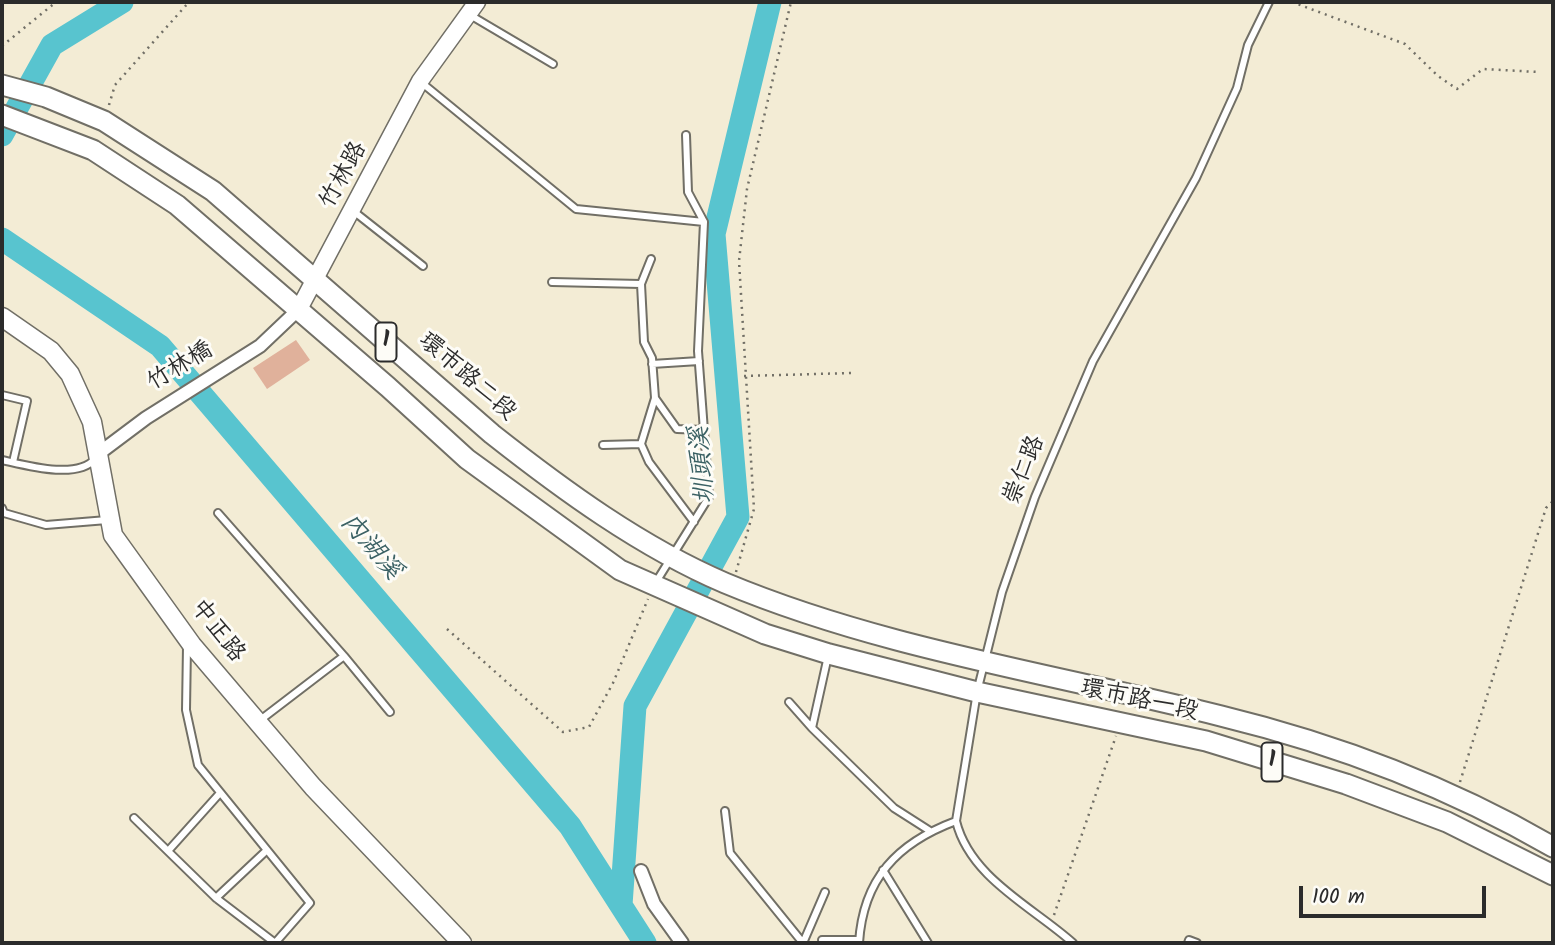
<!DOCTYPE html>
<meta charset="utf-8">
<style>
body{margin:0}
#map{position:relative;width:1555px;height:945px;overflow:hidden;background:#f3ecd5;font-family:Kalam,sans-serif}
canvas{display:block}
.frame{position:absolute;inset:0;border:4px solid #2b2b2b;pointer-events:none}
.scale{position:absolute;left:1299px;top:886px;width:187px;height:32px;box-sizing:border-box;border:4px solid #2b2b2b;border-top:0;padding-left:9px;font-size:21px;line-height:24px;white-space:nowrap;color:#2b2b2b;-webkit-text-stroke:5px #fdfcf7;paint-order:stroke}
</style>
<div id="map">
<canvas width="1555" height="945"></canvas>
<div class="frame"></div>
<div class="scale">100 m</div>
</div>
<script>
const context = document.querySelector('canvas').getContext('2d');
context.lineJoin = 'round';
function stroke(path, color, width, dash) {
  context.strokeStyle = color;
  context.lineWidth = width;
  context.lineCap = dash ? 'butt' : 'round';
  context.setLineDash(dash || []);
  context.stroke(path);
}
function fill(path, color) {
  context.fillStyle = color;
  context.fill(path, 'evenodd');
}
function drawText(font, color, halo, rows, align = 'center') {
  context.font = font + ' Kalam,"LXGW WenKai TC",sans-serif';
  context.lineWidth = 6;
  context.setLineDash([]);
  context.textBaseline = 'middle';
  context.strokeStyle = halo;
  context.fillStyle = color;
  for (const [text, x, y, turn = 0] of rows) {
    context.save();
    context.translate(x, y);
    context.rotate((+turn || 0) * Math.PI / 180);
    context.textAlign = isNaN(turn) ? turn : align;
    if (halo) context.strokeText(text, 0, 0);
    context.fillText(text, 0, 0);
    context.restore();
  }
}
const river = new Path2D(`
 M2 135 52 45 122 2
 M2 239 160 346 570 826 645 943
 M621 905 635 706 738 517 714 234 770 2`);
const building = new Path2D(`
 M296 340 310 360 267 389 253 368Z`);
const path = new Path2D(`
 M1292 2 1405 44 1438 76 1457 89 1483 69 1538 72
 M2 46 56 2
 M109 105 115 85 189 2
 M744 376 852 373
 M736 572 754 509 739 261 747 189 791 2
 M447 629 563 732 589 727 613 683 648 599
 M1460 782 1546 508 1553 501
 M1054 915 1116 736`);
const service = new Path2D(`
 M470 15 553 64
 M422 83 576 209 704 222
 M352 210 423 266
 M552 282 641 284 644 342 652 358 655 398 641 444 649 462 694 522
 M641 284 651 259
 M652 364 699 361
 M2 395 27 401 13 462
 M655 398 677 429 704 430
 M603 445 641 444
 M2 460C25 465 77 480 95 459
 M2 508 4 513 46 525 107 520
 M218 513 344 656 259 721
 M656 582 709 497 698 351 704 222 688 192 686 135
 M344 656 390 712
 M828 656 812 728 894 808 930 831
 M789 702 812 728
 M725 811 730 853 803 943
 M134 818 216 898 275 943 310 903 198 765 186 710 187 646
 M168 851 220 793
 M883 870 928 943
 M216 898 267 850
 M822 940H859
 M803 943 825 892
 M859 943C863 879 897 843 956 821
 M1073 943C1033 907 970 878 956 821L977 692 1002 592 1035 497 1093 361 1196 178 1237 88 1248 45 1269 2
 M1188 943 1189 940 1197 943`);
const minor = new Path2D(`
 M98 454 146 418 260 346 299 309
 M641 871 654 904 682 943`);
const tertiary = new Path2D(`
 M299 309 420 81 477 2`);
const secondary = new Path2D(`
 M2 317 51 351 70 374 92 422 113 535 192 645 313 787 462 943`);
const primary = new Path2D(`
 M2 85 46 97 104 121 213 191 492 434C563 490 641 547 725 583 883 649 1056 674 1221 716 1336 744 1451 788 1553 847
 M2 115 93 150 177 205 388 387 467 459 620 570 765 634 829 654 977 692 1206 741 1346 784 1447 822 1553 875`);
const shields = [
 [386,342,21],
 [1272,762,21]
];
const shieldNames = [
 ["1",386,342],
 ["1",1272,762]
];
const streetNames = [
 ["竹林路",345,176,-61],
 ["竹林橋",181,368,-31],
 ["環市路二段",466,378,41],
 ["崇仁路",1026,471,-68],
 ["中正路",216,632,52],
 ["環市路一段",1139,702,12]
];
const waterNames = [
 ["圳頭溪",705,465,-95],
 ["內湖溪",369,548,49]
];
stroke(river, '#58c4cf', 23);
fill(building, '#e0b19b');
stroke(service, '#716f66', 10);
stroke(minor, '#716f66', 16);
stroke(tertiary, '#716f66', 19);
stroke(secondary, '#716f66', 21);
stroke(primary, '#716f66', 23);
stroke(path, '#716f66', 2.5, [2, 5]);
stroke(service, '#fff', 6);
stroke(minor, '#fff', 12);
stroke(tertiary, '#fff', 16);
stroke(secondary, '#fff', 18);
stroke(primary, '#fff', 19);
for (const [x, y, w] of shields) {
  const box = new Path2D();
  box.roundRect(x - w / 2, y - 19.5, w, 39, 5);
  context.fillStyle = '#fdfcf7';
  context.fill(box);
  stroke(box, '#2b2b2b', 2);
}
drawText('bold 23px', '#2b2b2b', null, shieldNames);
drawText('24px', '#2b2b2b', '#fdfcf7', streetNames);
drawText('italic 26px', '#3b6164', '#fdfcf7', waterNames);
</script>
